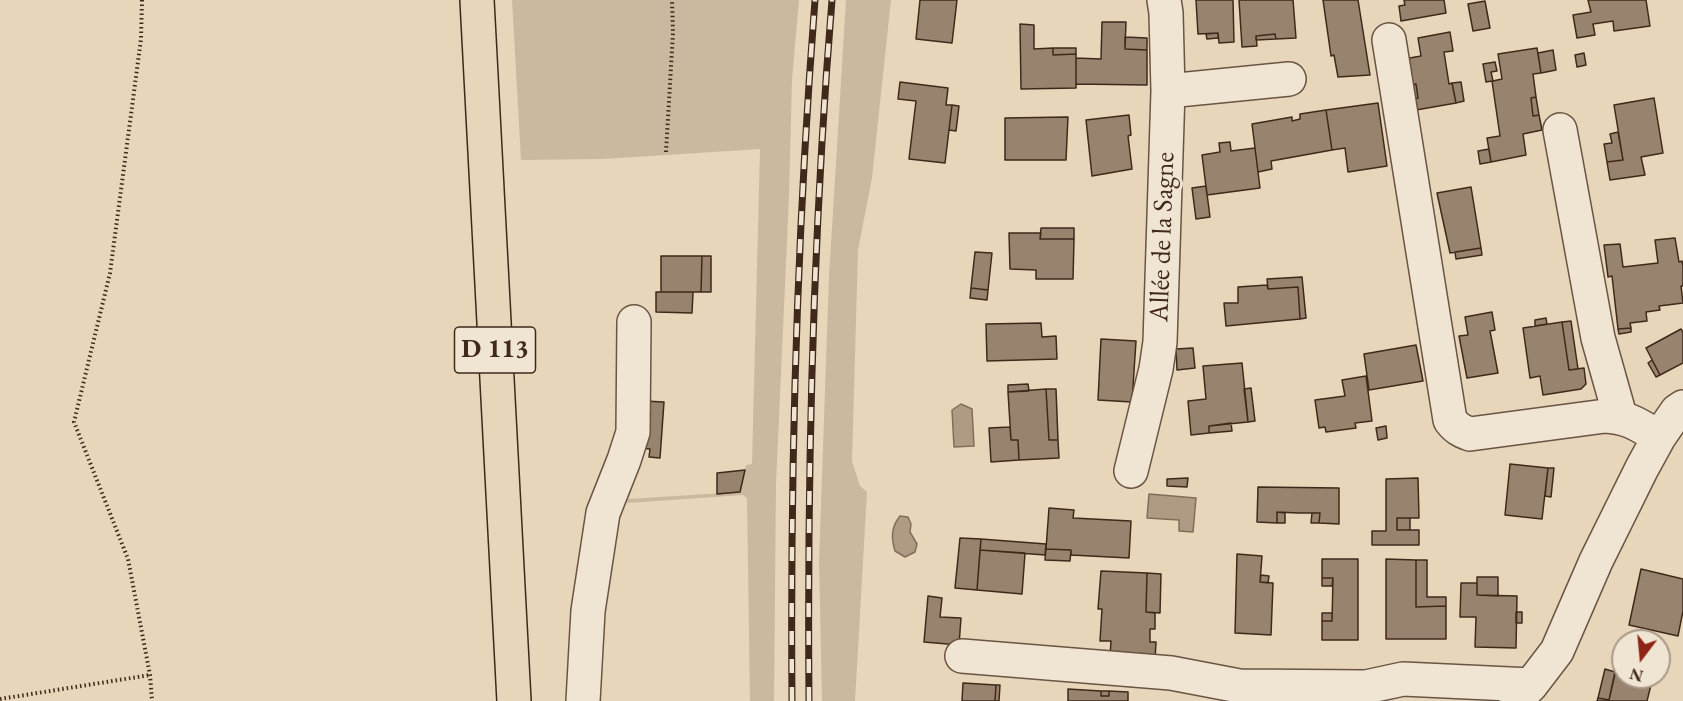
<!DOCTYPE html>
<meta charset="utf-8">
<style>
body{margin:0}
#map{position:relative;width:1683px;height:701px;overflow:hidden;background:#e8d6ba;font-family:"EB Garamond",serif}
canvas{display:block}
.north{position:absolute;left:1611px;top:629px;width:60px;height:60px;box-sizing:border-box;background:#f0e4d2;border:2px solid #aa9989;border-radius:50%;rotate:196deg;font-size:16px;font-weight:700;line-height:24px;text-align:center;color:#40291b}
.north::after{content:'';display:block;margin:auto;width:21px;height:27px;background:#8f2418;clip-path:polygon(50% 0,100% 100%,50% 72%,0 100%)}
</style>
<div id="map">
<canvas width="1683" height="701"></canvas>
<div class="north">N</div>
</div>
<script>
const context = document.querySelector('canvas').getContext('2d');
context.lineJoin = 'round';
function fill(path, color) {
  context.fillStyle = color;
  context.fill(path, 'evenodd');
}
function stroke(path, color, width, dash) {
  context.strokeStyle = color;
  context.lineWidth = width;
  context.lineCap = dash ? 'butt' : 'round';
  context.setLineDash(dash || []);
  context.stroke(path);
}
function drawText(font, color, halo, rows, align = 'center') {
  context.font = font + ' "EB Garamond",serif';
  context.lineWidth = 6;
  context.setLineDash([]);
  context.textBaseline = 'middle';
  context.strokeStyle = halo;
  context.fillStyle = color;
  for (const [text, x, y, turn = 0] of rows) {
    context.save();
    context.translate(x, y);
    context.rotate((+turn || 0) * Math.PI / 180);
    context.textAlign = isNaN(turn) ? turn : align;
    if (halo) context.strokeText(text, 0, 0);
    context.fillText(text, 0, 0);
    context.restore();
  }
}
const green = new Path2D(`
 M512 0H799L792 80 789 196 776 484 774 701H750L747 498 743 495 627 503 628 499 739 492 746 465 752 464 760 149 603 159 521 160Z
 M846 0H891L872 178 858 250 852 461 860 486 867 492 855 701H822L819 561 829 276Z`);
const water = new Path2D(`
 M961 404 972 409 974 446 954 447 952 410Z
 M1149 494 1196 498 1193 532 1179 531V520L1147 518Z
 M900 516 908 517 911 524 910 532 917 544 915 552 905 557 895 551C891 538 891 527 900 516Z`);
const building = new Path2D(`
 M920 0H957L952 43 916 39Z
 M1196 0H1233L1234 42 1219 43 1218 33 1198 34Z
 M1239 0H1293L1296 38 1276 39 1275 34 1256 36 1257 46 1242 47Z
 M1323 0H1358L1370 75 1338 77 1334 55 1331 56Z
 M1404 0H1444L1446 13 1401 21 1399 6 1405 5Z
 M1588 0H1646L1650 26 1614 31 1613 21 1593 24 1595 35 1577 38 1573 15 1591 12Z
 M1485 1 1490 28 1473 31 1468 4Z
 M1102 22H1126L1125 49 1147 50V85L1076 84V58L1101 59Z
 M1020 24 1034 25V49L1053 48V55L1076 54V88L1021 89Z
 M1450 32 1453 51 1444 52 1449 84 1452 83 1456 103 1416 110 1414 99 1418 98 1416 84 1408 86 1404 59 1421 56 1418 38Z
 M1218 33V38L1207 39 1206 34Z
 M1275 34 1276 39 1256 40V36Z
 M1125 37 1147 38V50L1125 49Z
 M1053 48H1076V54L1053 55Z
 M1537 48 1541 73 1533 74 1536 97 1531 98 1533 116 1539 115 1542 130 1523 134 1526 155 1491 162 1487 138 1500 136 1492 81 1486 82 1483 64 1495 62 1497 71 1491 72 1493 81 1502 79 1498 54Z
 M1553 50 1556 70 1541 73 1538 53Z
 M1584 53 1586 65 1577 67 1575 55Z
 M900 82 948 88 946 105H952L945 163 909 159 916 101 898 99Z
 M1461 82 1464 101 1456 103 1452 83Z
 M1416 84 1418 98 1414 99 1411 85Z
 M1536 97 1539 115 1533 116 1531 98Z
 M1654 98 1663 153 1641 157 1645 175 1610 180 1607 162 1623 160 1614 105Z
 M1378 103 1387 166 1348 172 1345 148 1332 150 1326 110Z
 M952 105 959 106 956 131 949 130Z
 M1326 110 1332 150 1271 161 1272 169 1258 172 1252 124 1292 117V121L1300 119V114Z
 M1129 115 1131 135 1128 136 1132 169 1092 176 1086 120Z
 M1068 117 1066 160H1005V118Z
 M1618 132 1623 160 1607 162 1604 144 1612 143 1610 134Z
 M1230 142 1231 151 1255 148 1260 188 1207 195 1202 155 1220 152 1219 143Z
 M1489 149 1491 162 1480 164 1478 151Z
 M1206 186 1210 217 1196 219 1192 188Z
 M1471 187 1481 248 1450 253 1437 193Z
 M1041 228H1074V239H1040Z
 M1009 233H1041L1040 239H1074L1073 279H1036V270L1010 269Z
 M1675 238 1679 262 1682 261 1683 266V286H1681L1683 303 1659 306 1660 310 1646 312 1647 321 1630 323 1631 328 1618 329 1612 276 1608 277 1604 245 1620 244 1623 267 1658 263 1655 240Z
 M1481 248 1482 255 1456 259 1455 252Z
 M975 252 992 253 988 290 971 288Z
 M661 256H702L701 292H661Z
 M702 256H711V292H701Z
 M1302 277 1306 318 1300 319 1298 287 1268 289 1267 279Z
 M1267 285 1268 289 1298 287 1300 319 1226 326 1224 303H1238V287Z
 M971 288 988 290 987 300 970 298Z
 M656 292H693L692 313 656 312Z
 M1492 312 1495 330 1490 331 1498 373 1467 378 1459 336 1468 335 1465 317Z
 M1546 318 1547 324 1535 326V320Z
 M1571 321 1578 369 1569 370 1562 322Z
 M1562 322 1569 370 1584 368 1586 384 1581 389 1543 395 1540 376 1530 378 1523 328Z
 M1041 323 1042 337 1056 336 1057 359 987 361 986 324Z
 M1631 328V332L1619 334 1618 329Z
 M1681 329 1683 332V363L1660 375 1646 348Z
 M1101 339 1136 341 1132 402 1098 400Z
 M1416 345 1423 381 1369 390 1364 354Z
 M1193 348 1195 368 1177 370 1176 349Z
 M1652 360 1660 375 1656 377 1648 363Z
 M1242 363 1248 422 1209 426V433L1191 435 1188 401 1206 399 1203 366Z
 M1366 376 1372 421 1355 423 1356 428 1326 432 1325 427 1319 428 1315 400 1345 396 1342 380Z
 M1028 384 1029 391 1008 392V385Z
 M1251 388 1255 421 1248 422 1244 389Z
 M1046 389 1049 440H1058L1059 458 1019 460 1018 440H1011L1008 392Z
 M1046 389H1056L1058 440H1049Z
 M644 401 664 402 660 458 649 457 650 449 641 448Z
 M1231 423 1232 431 1209 433V426Z
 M1386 426 1387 438 1378 440 1376 428Z
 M1010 427 1011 440H1018L1019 460 991 462 989 428Z
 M1510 464 1548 468 1542 519 1505 515Z
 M1548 468H1554L1551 497 1545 496Z
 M745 470 740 492 717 494V473Z
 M1188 478 1187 487 1167 486V479Z
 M1418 478 1419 518H1397V530H1419V545H1372V531H1386V479Z
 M1258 487 1339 488V524L1319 523 1320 513H1298L1277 512V523L1257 522Z
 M1049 508 1074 510 1073 518 1131 521 1129 558 1071 555V550L1046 549Z
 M1277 512 1285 513V523H1277Z
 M1312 513H1320L1319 523H1311Z
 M1397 518H1410V530H1397Z
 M960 538 981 539 977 590 955 588Z
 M981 539 1046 544 1045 555 980 550Z
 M1046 549 1071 550 1070 561 1045 560Z
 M980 550 1025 553 1022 594 977 590Z
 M1237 554 1262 556 1260 582 1273 583 1271 635 1235 633Z
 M1322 559H1358V640H1322V621H1332L1333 578H1322Z
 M1386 559 1416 560V607L1446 606V639H1386Z
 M1416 560H1427V597H1446V606L1416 607Z
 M1641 569 1683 579V611L1678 636 1629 625Z
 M1101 571 1147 573 1146 612 1155 613V629H1150V642H1156L1155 660 1110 657 1111 641H1100L1102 609H1098Z
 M1147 573 1161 574 1160 613 1146 612Z
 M1261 575 1269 576 1268 583 1260 582Z
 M1477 577H1498V596L1477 595Z
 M1322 578H1333L1332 586H1322Z
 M1461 583H1477V595L1517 596 1516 648 1475 647 1476 617H1460Z
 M928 596 942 598 940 617 961 618 959 645 924 642Z
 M1516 612H1522V623H1516Z
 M1322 613H1332V621H1322Z
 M1621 648H1623V677H1653L1647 701H1597L1598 698 1609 700Z
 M1605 669 1615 672 1609 700 1598 698Z
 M963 683 996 685 995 701H962Z
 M996 685H1000L999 701H995Z
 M1068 689 1101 691V696H1109V691L1128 692V701H1068Z
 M1101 691H1109V696H1101Z`);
const path = new Path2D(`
 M142 0 141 39 110 273 74 422 128 559 150 675 152 701
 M666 152 673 33 672 0
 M0 699 150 675`);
const minor = new Path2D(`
 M1389 40 1450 420C1456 428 1461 431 1470 434L1605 416C1629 417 1640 426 1659 437
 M1168 91 1289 79
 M1560 130 1598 338 1620 416
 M1131 471 1156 369 1160 342 1168 91 1166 13 1164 0
 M962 656 1171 673 1239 686 1366 687 1403 679 1531 685
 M1516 700 1531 685 1557 651 1596 561 1642 468 1659 437 1677 411 1683 407
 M583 701 588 611 603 513 624 460 633 432 634 322`);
const major = new Path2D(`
 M477 0 514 701`);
const rail = new Path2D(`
 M792 701C790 467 797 233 815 0
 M809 701C807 467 813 233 832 0`);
const shields = [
 [495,350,81]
];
const shieldNames = [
 ["D 113",495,350]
];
const streetNames = [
 ["Allée de la Sagne",1163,237,-88]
];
fill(green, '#cbb99f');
fill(water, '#af9b84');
stroke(water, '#836d5a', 1.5);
fill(building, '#97836e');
stroke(building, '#40291b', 1.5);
stroke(minor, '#6a5443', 36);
stroke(major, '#40291b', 36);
stroke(path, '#40291b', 4, [1.5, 3]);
stroke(minor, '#f0e4d2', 33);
stroke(major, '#e8d6ba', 33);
stroke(rail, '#40291b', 7);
stroke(rail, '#f0e4d2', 4.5, [14]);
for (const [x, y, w] of shields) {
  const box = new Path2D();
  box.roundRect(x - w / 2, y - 23, w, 46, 4.5);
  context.fillStyle = '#f0e4d2';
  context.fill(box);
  stroke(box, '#40291b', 1.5);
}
drawText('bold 26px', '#40291b', null, shieldNames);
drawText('27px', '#40291b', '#f0e4d2', streetNames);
</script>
